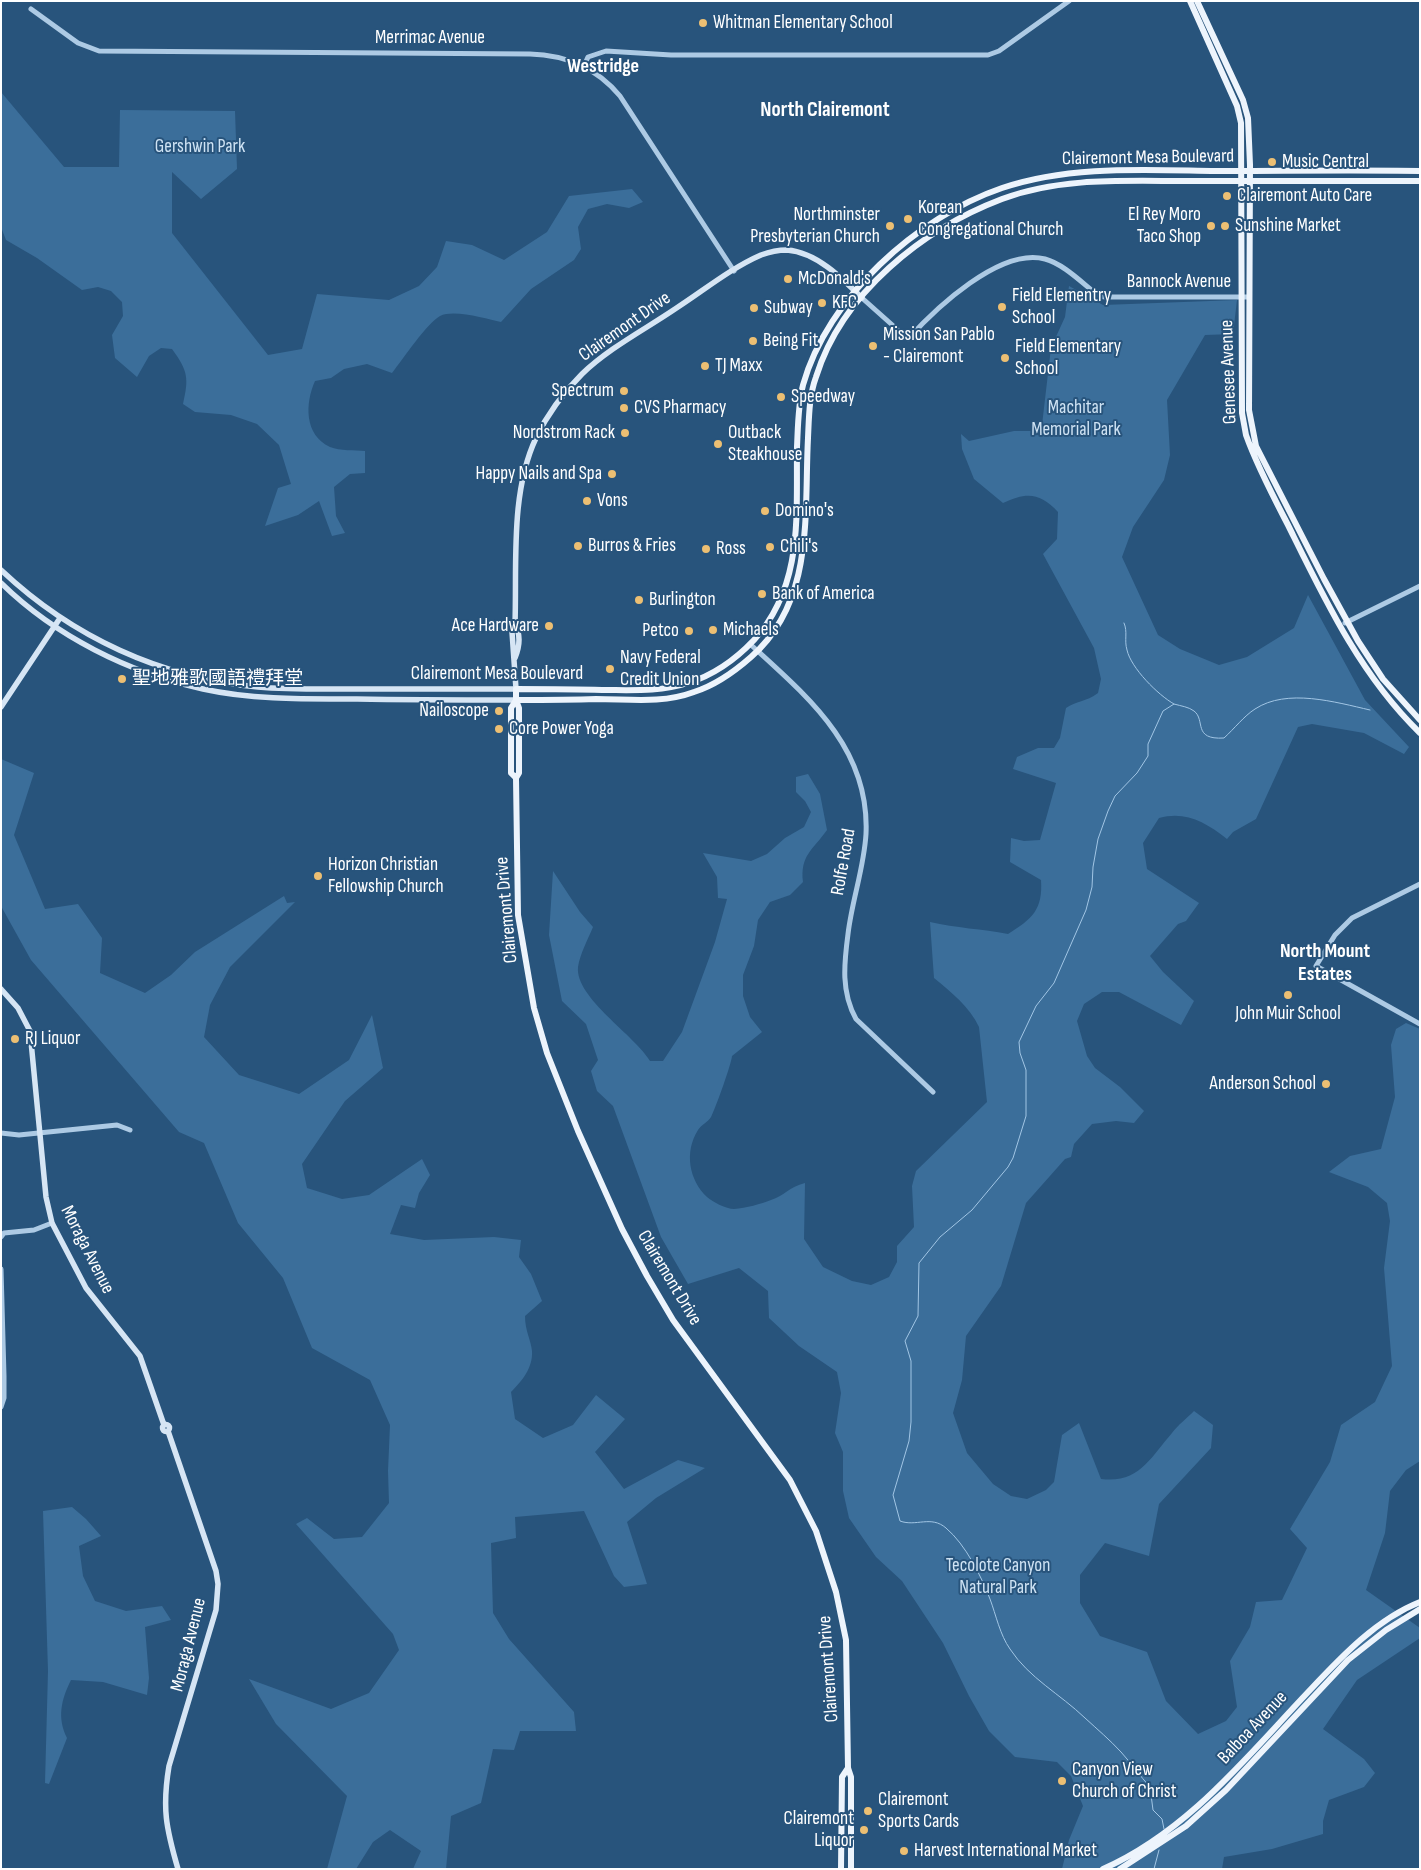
<!DOCTYPE html>
<meta charset="utf-8">
<style>
body{margin:0}
#map{position:relative;width:1421px;height:1870px;overflow:hidden;background:#28547c;font-family:"Sofia Sans Condensed",sans-serif}
canvas{display:block}
.frame{position:absolute;inset:0;border:2px solid #fff;pointer-events:none}
</style>
<div id="map">
<canvas width="1421" height="1870"></canvas>
<div class="frame"></div>
</div>
<script>
const context = document.querySelector('canvas').getContext('2d');
context.lineJoin = 'round';
function fill(path, color) {
  context.fillStyle = color;
  context.fill(path, 'evenodd');
}
function stroke(path, color, width, dash) {
  context.strokeStyle = color;
  context.lineWidth = width;
  context.lineCap = dash ? 'butt' : 'round';
  context.setLineDash(dash || []);
  context.stroke(path);
}
function drawText(font, color, halo, rows, align = 'center') {
  context.font = font + ' "Sofia Sans Condensed","Noto Sans SC",sans-serif';
  context.lineWidth = 4;
  context.setLineDash([]);
  context.textBaseline = 'middle';
  context.strokeStyle = halo;
  context.fillStyle = color;
  for (const [text, x, y, turn = 0] of rows) {
    context.save();
    context.translate(x, y);
    context.rotate((+turn || 0) * Math.PI / 180);
    context.textAlign = isNaN(turn) ? turn : align;
    if (halo) context.strokeText(text, 0, 0);
    context.fillText(text, 0, 0);
    context.restore();
  }
}
const green = new Path2D(`
 M1 92 64 167H119L120 110 235 111 237 169 201 199 172 172V233L268 355 302 349 317 294 389 300 419 286 437 267 446 241 472 245 504 260 547 232 569 196 632 189 643 202 629 208 607 204 588 209 578 227 581 249 574 260 531 289 501 322C487 319 454 309 440 316 427 323 403 359 392 373L367 364 344 369 331 378 315 381C305 403 304 435 330 447 340 451 355 450 365 451V473L350 474 334 487 336 516 345 533 332 536 319 501 298 515 265 526 278 488 291 484 279 445 257 424 231 415 195 412 183 404C189 378 188 371 172 349L161 348 149 356 137 377 115 358 112 335 123 316 122 302 111 291 98 287 82 290 37 258 6 240 1 227Z
 M1069 286 1103 305 1237 300 1233 334 1205 335 1167 400 1170 455 1164 480 1133 527 1122 557 1158 635 1180 649 1219 665 1247 657 1294 628 1308 595 1365 700 1409 747 1404 754 1364 733 1312 724 1298 727 1256 819 1233 832 1227 839C1205 822 1186 811 1159 818L1143 843 1147 869 1199 903 1186 921 1178 924 1150 956 1163 972 1194 1001 1181 1025 1119 992H1102L1084 1004 1077 1021 1087 1056 1095 1068 1120 1087 1144 1111 1134 1123 1116 1121 1092 1124 1074 1144 1071 1157 1065 1159 1026 1203 1001 1286 966 1336 962 1380 953 1413 967 1453 993 1484 1011 1496 1027 1499 1046 1490 1054 1482 1062 1435 1079 1423 1101 1479C1139 1484 1151 1457 1172 1433 1178 1425 1187 1418 1194 1411L1213 1425 1211 1448 1159 1504 1149 1556 1105 1543 1080 1575V1603L1100 1636 1147 1652 1166 1701 1198 1734 1226 1721 1237 1707 1230 1661 1250 1627 1256 1602 1282 1600 1307 1548 1290 1529 1330 1462 1341 1425 1375 1402 1392 1366 1384 1268 1390 1221 1387 1203 1368 1187 1329 1172 1350 1156 1381 1149 1395 1097 1391 1045 1396 1029 1406 1023 1420 1029V1461L1406 1470 1390 1491 1385 1533 1366 1590 1420 1628V1638L1357 1680 1323 1729 1364 1759 1375 1773 1364 1787 1329 1800 1323 1821V1834L1272 1849 1224 1857 1222 1869H1062L1069 1840 1083 1806 1071 1776 1057 1762 1015 1757 989 1731 969 1696 943 1643 902 1581 876 1557 849 1518 843 1491V1452L835 1433 841 1393 837 1372 799 1346 769 1318 768 1291 739 1268 688 1284 661 1237 613 1106 597 1091 591 1071 598 1060 586 1024 562 1001 549 935 553 871 580 912 593 927C588 939 580 954 578 967 575 998 636 1036 650 1061H663L682 1032 715 942 727 899 718 898 717 877 703 853 751 861 767 854 785 838 804 827 811 812 805 801 796 792V777L808 774 820 794 827 830C813 850 800 855 803 882L790 895 770 902 758 920 754 946 743 975V996L750 1017 762 1032 732 1056C732 1062 715 1110 711 1117 708 1122 701 1125 698 1130 684 1152 689 1180 707 1197 713 1202 726 1209 734 1209 746 1208 761 1204 771 1200 784 1196 789 1187 805 1183L804 1239 823 1267 852 1281 871 1285 889 1277 897 1262V1246L914 1227 912 1186 916 1171 987 1102 979 1027C970 1007 951 992 934 978L930 922C956 928 982 929 1008 934 1032 919 1043 910 1041 880L1010 862 1011 838 1024 841 1040 840 1056 783 1013 769 1017 757 1038 748H1054L1060 738 1066 708C1076 701 1086 702 1098 693L1101 679 1094 648 1043 554 1057 539 1058 512C1040 492 1026 492 1003 503L974 479 962 449 961 434 969 441 1014 431H1037L1042 425 1052 339H1055L1065 317Z
 M1 759 34 773 14 835 45 909 78 904 102 938 100 973 145 993 171 975 195 952 284 896 287 903 295 902 230 967 210 1005 204 1037 239 1075 299 1094 349 1060 372 1015 383 1068 345 1101 302 1164 307 1188 342 1199 369 1195 422 1159 430 1175 419 1193 415 1208 401 1205 390 1234 424 1240 494 1237 521 1240 519 1257 531 1274 542 1301 525 1316C525 1331 531 1340 532 1351 533 1368 522 1381 511 1392L515 1419 543 1438 573 1425 596 1395 625 1419 595 1452 624 1489 678 1460 705 1468 656 1498 627 1522 647 1584 624 1587 614 1576 584 1511 515 1517 516 1538 491 1543 493 1613 509 1639 574 1712 576 1731H520L514 1750 493 1749 481 1803 451 1816 446 1869H413L421 1851 390 1830 373 1842 356 1869H327L347 1796 276 1724 249 1679 331 1709 369 1693 399 1650 393 1634 296 1524 307 1518 334 1539 362 1537 389 1503 388 1471 390 1425 370 1380 312 1348 283 1278 238 1223 204 1143 179 1132 31 960 1 906Z
 M72 1507 86 1519 101 1536 79 1546 83 1576 95 1601 126 1611 162 1606 171 1620 145 1627 149 1678 147 1695 103 1682 71 1680C61 1700 57 1718 67 1738L49 1784 45 1783 48 1671 43 1511Z`);
const stream = new Path2D(`
 M1124 623C1128 632 1124 640 1127 650 1131 668 1158 695 1174 704
 M1164 1829 1162 1819 1153 1810 1150 1787C1140 1776 1131 1763 1121 1752 1110 1740 1097 1729 1085 1718 1060 1694 1029 1678 1010 1649 1000 1635 996 1615 990 1599 981 1576 966 1545 946 1528 931 1515 916 1527 900 1521L893 1495 909 1441 911 1422V1361L905 1341 918 1316 919 1263 940 1237 972 1210 1008 1167 1013 1158 1026 1116V1070L1020 1053 1019 1042 1036 1006 1054 983 1086 910 1092 887 1093 867 1098 839 1108 811 1115 796 1137 773 1148 756V744L1163 711 1174 704C1181 706 1189 707 1194 711 1206 720 1192 740 1224 738 1234 729 1244 716 1255 709 1287 688 1335 702 1370 710
 M1154 1869 1159 1850`);
const tertiary = new Path2D(`
 M31 9 78 43 99 51 530 54C566 55 596 67 620 96L734 271
 M584 66 588 57 606 51 671 55H988L999 51 1069 1
 M862 298 908 339C935 309 1000 247 1045 259 1064 264 1083 284 1099 296L1105 297H1249
 M1345 623 1420 586
 M750 644C808 697 870 748 866 834 864 868 852 900 848 934 844 964 841 992 856 1019L933 1092
 M1420 884 1352 918 1335 935 1316 966 1420 1024
 M1 1133 19 1135 117 1125 130 1130
 M1 1237 4 1233 34 1230 52 1223
 M1 1269 4 1376V1398L1 1407`);
const secondary = new Path2D(`
 M1 570C72 637 161 678 258 687 292 690 327 689 361 689 412 689 464 689 516 689L512 632 515 624C517 565 510 493 536 438 547 415 564 392 582 374 609 348 644 330 675 309 703 291 731 268 761 255 769 252 779 250 787 250 816 252 842 278 862 298
 M1 583C55 636 129 673 203 689 253 700 305 699 357 699 410 700 463 700 516 700
 M515 624C521 635 520 646 515 658
 M1 707 60 618
 M1 989 18 1008 30 1031 46 1197 52 1223 86 1288 140 1356 164 1425
 M162.5 1428a3.5 3.5 0 1 1 7 0a3.5 3.5 0 1 1-7 0Z
 M168 1431 216 1571 218 1584 216 1610 169 1766C162 1808 166 1828 178 1869`);
const primary = new Path2D(`
 M1190 1 1237 106 1241 123 1242 413 1246 435C1257 466 1273 496 1288 525 1324 598 1360 675 1420 733
 M1197 1 1243 100 1248 118 1250 165 1249 410 1256 446 1324 579 1358 641 1383 679 1420 720
 M516 700C543 700 569 700 596 699 629 699 662 704 694 692 716 685 734 672 751 657 815 601 804 514 808 438 809 417 809 396 816 377 842 293 923 229 1002 199 1066 175 1137 182 1204 181 1276 181 1348 181 1420 181
 M516 700 511 708V773L516 778
 M841 1869 842 1777 848 1768
 M851 1869V1777L848 1768 846 1640 836 1592 816 1531 790 1480 673 1320 647 1276 622 1229 578 1131 547 1053 534 1008 518 915 516 778 519 773V708L516 700V689C545 689 574 689 602 690 631 690 660 692 688 683 714 675 736 659 754 640 804 585 796 515 797 447 798 426 798 405 803 385 827 298 917 217 1002 188 1070 165 1145 170 1216 171 1284 171 1352 170 1420 171
 M1103 1869C1189 1831 1248 1755 1311 1689 1342 1656 1377 1619 1420 1602
 M1120 1869 1186 1826 1226 1790 1348 1660 1386 1630 1420 1609`);
const markers = [
 [703,23,5,"#ecbf73"],
 [1272,162,5,"#ecbf73"],
 [1227,196,5,"#ecbf73"],
 [908,219,5,"#ecbf73"],
 [890,226,5,"#ecbf73"],
 [1211,226,5,"#ecbf73"],
 [1225,226,5,"#ecbf73"],
 [788,279,5,"#ecbf73"],
 [822,303,5,"#ecbf73"],
 [1002,307,5,"#ecbf73"],
 [754,308,5,"#ecbf73"],
 [753,341,5,"#ecbf73"],
 [873,346,5,"#ecbf73"],
 [1005,358,5,"#ecbf73"],
 [705,366,5,"#ecbf73"],
 [624,391,5,"#ecbf73"],
 [781,397,5,"#ecbf73"],
 [624,408,5,"#ecbf73"],
 [625,433,5,"#ecbf73"],
 [718,444,5,"#ecbf73"],
 [612,474,5,"#ecbf73"],
 [587,501,5,"#ecbf73"],
 [765,511,5,"#ecbf73"],
 [578,546,5,"#ecbf73"],
 [770,547,5,"#ecbf73"],
 [706,549,5,"#ecbf73"],
 [762,594,5,"#ecbf73"],
 [639,600,5,"#ecbf73"],
 [549,626,5,"#ecbf73"],
 [713,630,5,"#ecbf73"],
 [689,631,5,"#ecbf73"],
 [610,669,5,"#ecbf73"],
 [122,679,5,"#ecbf73"],
 [499,711,5,"#ecbf73"],
 [499,729,5,"#ecbf73"],
 [318,876,5,"#ecbf73"],
 [1288,995,5,"#ecbf73"],
 [15,1039,5,"#ecbf73"],
 [1326,1084,5,"#ecbf73"],
 [1062,1781,5,"#ecbf73"],
 [868,1811,5,"#ecbf73"],
 [864,1830,5,"#ecbf73"],
 [904,1851,5,"#ecbf73"]
];
const poiNames = [
 ["Whitman Elementary School",713,23],
 ["Music Central",1282,162],
 ["Clairemont Auto Care",1237,196],
 ["Korean",918,208],
 ["Congregational Church",918,230],
 ["Northminster",880,215,"right"],
 ["Presbyterian Church",880,237,"right"],
 ["El Rey Moro",1201,215,"right"],
 ["Taco Shop",1201,237,"right"],
 ["Sunshine Market",1235,226],
 ["McDonald's",798,279],
 ["Field Elementry",1012,296],
 ["School",1012,318],
 ["KFC",832,303],
 ["Subway",764,308],
 ["Mission San Pablo",883,335],
 ["- Clairemont",883,357],
 ["Being Fit",763,341],
 ["Field Elementary",1015,347],
 ["School",1015,369],
 ["TJ Maxx",715,366],
 ["Spectrum",614,391,"right"],
 ["Speedway",791,397],
 ["CVS Pharmacy",634,408],
 ["Nordstrom Rack",615,433,"right"],
 ["Outback",728,433],
 ["Steakhouse",728,455],
 ["Happy Nails and Spa",602,474,"right"],
 ["Vons",597,501],
 ["Domino's",775,511],
 ["Burros & Fries",588,546],
 ["Chili's",780,547],
 ["Ross",716,549],
 ["Bank of America",772,594],
 ["Burlington",649,600],
 ["Ace Hardware",539,626,"right"],
 ["Michaels",723,630],
 ["Petco",679,631,"right"],
 ["Navy Federal",620,658],
 ["Credit Union",620,680],
 ["聖地雅歌國語禮拜堂",132,679],
 ["Nailoscope",489,711,"right"],
 ["Core Power Yoga",509,729],
 ["Horizon Christian",328,865],
 ["Fellowship Church",328,887],
 ["John Muir School",1288,1014,"center"],
 ["RJ Liquor",25,1039],
 ["Anderson School",1316,1084,"right"],
 ["Canyon View",1072,1770],
 ["Church of Christ",1072,1792],
 ["Clairemont",878,1800],
 ["Sports Cards",878,1822],
 ["Clairemont",854,1819,"right"],
 ["Liquor",854,1841,"right"],
 ["Harvest International Market",914,1851]
];
const streetNames = [
 ["Merrimac Avenue",430,38],
 ["Clairemont Mesa Boulevard",1148,158,-1],
 ["Bannock Avenue",1179,282],
 ["Clairemont Drive",625,327,-35],
 ["Genesee Avenue",1229,372,-92],
 ["Clairemont Mesa Boulevard",497,674],
 ["Rolfe Road",844,862,-80],
 ["Clairemont Drive",507,910,-95],
 ["Moraga Avenue",87,1250,63],
 ["Clairemont Drive",669,1278,59],
 ["Moraga Avenue",189,1645,-76],
 ["Clairemont Drive",829,1669,-94],
 ["Balboa Avenue",1253,1728,-47]
];
const parkNames = [
 ["Gershwin Park",200,147],
 ["Machitar",1076,408],
 ["Memorial Park",1076,430],
 ["Tecolote Canyon",998,1566],
 ["Natural Park",998,1588]
];
const neighbourhoodNames = [
 ["Westridge",603,67],
 ["North Mount",1325,952],
 ["Estates",1325,975]
];
const quarterNames = [
 ["North Clairemont",825,111]
];
fill(green, '#3b6e9a');
stroke(stream, '#a2c6e5', 1);
stroke(tertiary, '#adcae4', 5);
stroke(secondary, '#d6e5f4', 5.5);
stroke(primary, '#edf4fc', 6);
for (const [x, y, r, color] of markers) {
  const dot = new Path2D();
  dot.arc(x, y, r, 0, 2 * Math.PI);
  context.fillStyle = color;
  context.fill(dot);
  stroke(dot, '#28547c', 2);
}
drawText('19px', '#fff', '#28547c', poiNames, 'left');
drawText('19px', '#fff', '#28547c', streetNames);
drawText('19px', '#cfe3f4', '#28547c', parkNames);
drawText('bold 20px', '#fff', '#28547c', neighbourhoodNames);
drawText('bold 21px', '#fff', '#28547c', quarterNames);
</script>
